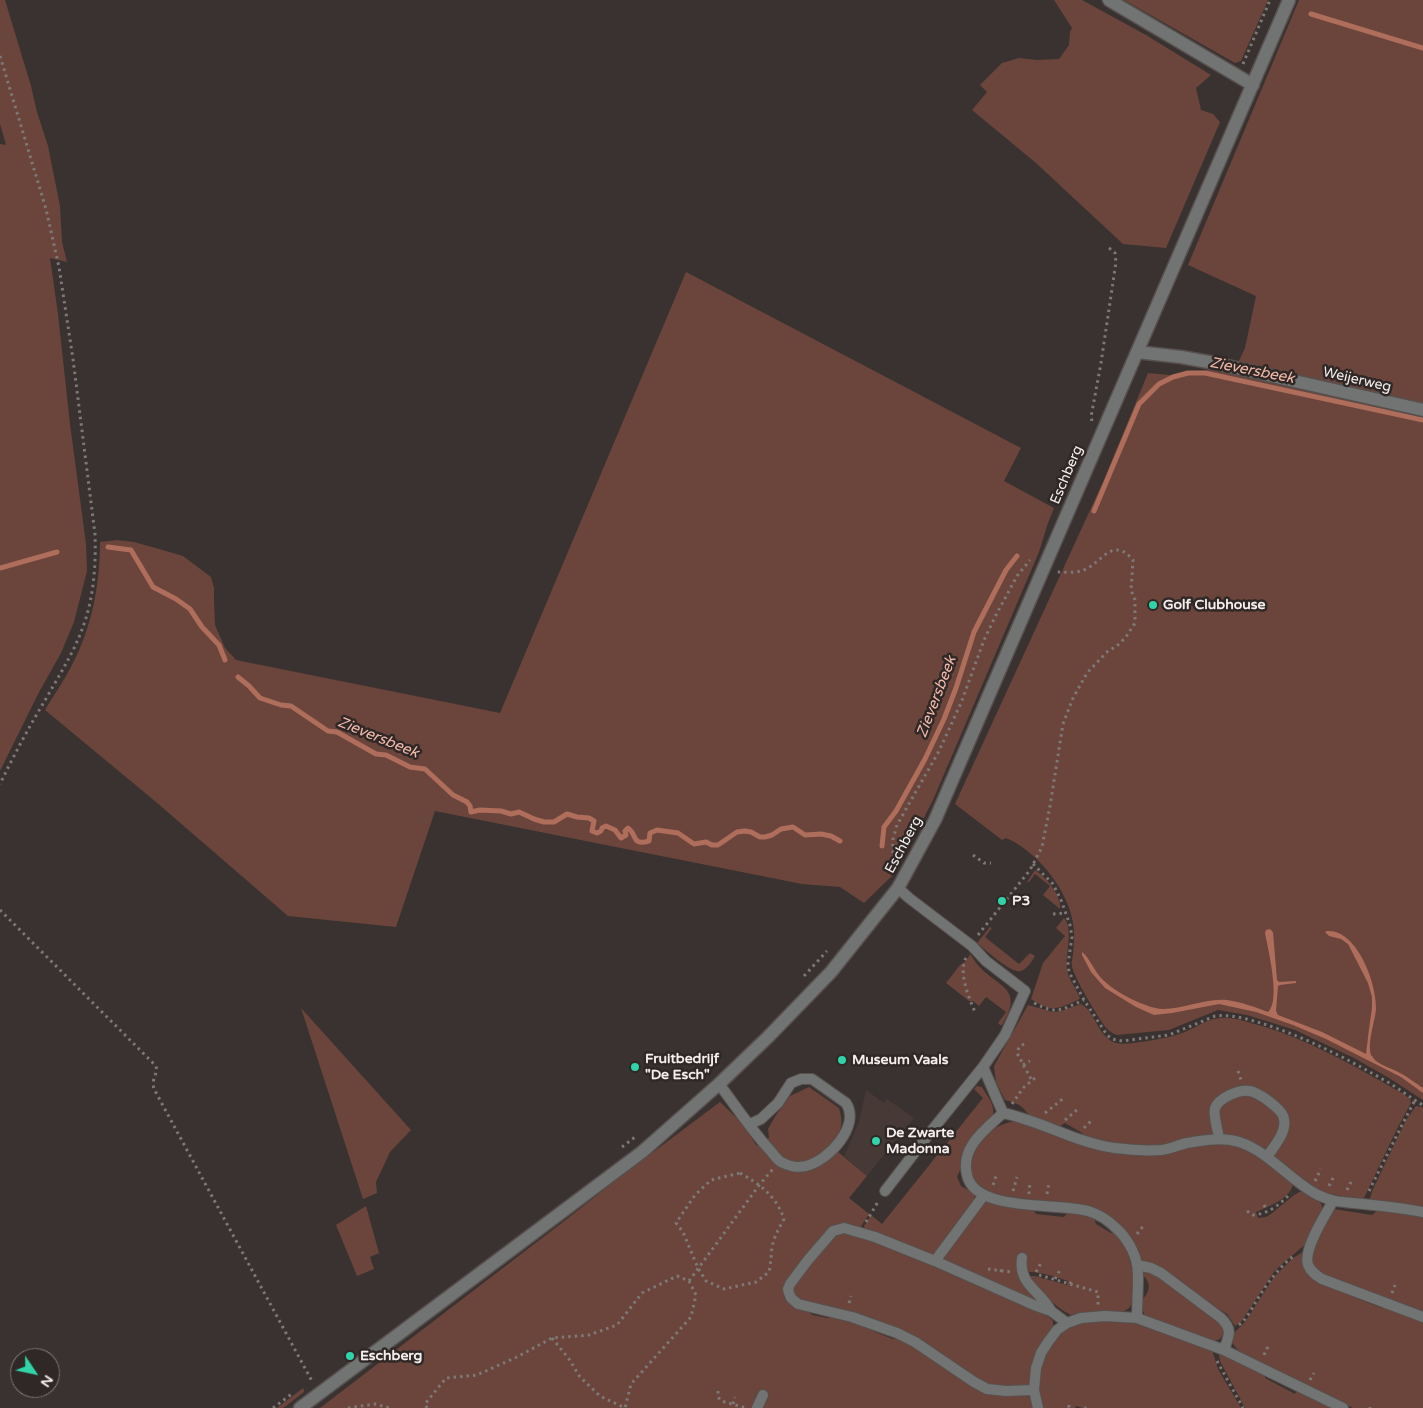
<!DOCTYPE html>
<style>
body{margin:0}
#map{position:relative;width:1423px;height:1408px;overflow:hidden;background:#393230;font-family:"Varela Round",sans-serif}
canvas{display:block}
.north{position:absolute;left:10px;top:1348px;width:50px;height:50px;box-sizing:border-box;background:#2f2826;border:1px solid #7e7876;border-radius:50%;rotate:124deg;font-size:14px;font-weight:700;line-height:20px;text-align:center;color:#f4efee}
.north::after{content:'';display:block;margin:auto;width:18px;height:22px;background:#31d4a9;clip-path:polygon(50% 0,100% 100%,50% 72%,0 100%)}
</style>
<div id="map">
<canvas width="1423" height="1408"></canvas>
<div class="north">N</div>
</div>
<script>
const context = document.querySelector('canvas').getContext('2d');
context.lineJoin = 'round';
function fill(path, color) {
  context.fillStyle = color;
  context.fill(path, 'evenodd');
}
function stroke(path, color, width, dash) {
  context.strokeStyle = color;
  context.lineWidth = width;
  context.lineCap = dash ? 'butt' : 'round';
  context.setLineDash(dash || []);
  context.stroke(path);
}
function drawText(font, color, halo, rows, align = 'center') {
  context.font = font + ' "Varela Round",sans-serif';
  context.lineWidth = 5;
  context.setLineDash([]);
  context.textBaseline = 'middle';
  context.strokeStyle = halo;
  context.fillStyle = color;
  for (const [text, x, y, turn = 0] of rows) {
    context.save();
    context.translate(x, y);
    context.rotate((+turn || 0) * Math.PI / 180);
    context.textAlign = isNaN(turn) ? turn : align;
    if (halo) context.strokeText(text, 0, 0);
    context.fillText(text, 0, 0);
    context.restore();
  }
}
const built = new Path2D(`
 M866 1090 884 1103 887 1099 914 1118 867 1176 844 1156 859 1122Z`);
const green = new Path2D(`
 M0 0H5L31 86 37 112 48 146 60 206 62 242 67 262 50 258 58 314 70 424 86 544 87 571 74 622 61 653 38 694 0 771V144L6 145 0 124Z
 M1054 0H1082L1146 35 1211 75 1196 88 1201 110 1213 114 1220 122 1166 248 1123 244 1036 163 972 110 987 92 980 85 1002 63 1019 58 1037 60 1059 59 1069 45 1070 32 1072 28Z
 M1124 0H1268L1241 61 1235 63Z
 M1299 0H1423V1100L1389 1078 1354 1058 1295 1030 1247 1015 1218 1010 1169 1030 1117 1035C1114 1034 1110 1032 1107 1029 1100 1021 1073 976 1072 966 1071 962 1073 957 1073 954 1074 944 1075 934 1073 923 1068 890 1037 851 1006 838L1002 840 955 804 1103 482 1148 373 1181 376 1238 363 1245 348 1256 296 1188 265Z
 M686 272 1021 448 1004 481 1054 508 1048 523 1039 552 933 800 896 872 864 903 840 887 802 884 435 811 396 927 288 916 156 802 45 710C54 695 65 679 73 663 92 626 100 584 100 542L117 540 134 542 159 549 183 556 211 577 214 588V601L215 625 225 648 236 660 500 713Z
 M1035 870C1046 877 1062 896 1060 909L1043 895 1050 886 1035 874 1029 882H1027Z
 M1064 918C1074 930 1065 954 1067 969 1068 979 1076 988 1080 998L1078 1000C1056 1010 1051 1012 1031 999L1043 963 1065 936 1056 928Z
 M990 927 992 928 985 937 1019 964 1030 953 1035 956C1032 961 1027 969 1021 971 1011 974 986 950 977 943Z
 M970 954C973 957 974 961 977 964 996 987 1026 987 1002 1025H1000L998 1023 1006 1012 986 997 979 1006 973 1001H969L946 983 960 965 966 961Z
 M1081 1004C1096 1012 1097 1037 1116 1043 1126 1046 1168 1038 1179 1034 1193 1030 1207 1018 1221 1018 1231 1017 1241 1020 1251 1023 1305 1037 1354 1066 1402 1093L1410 1099 1411 1103 1397 1129 1363 1200 1326 1193 1309 1185 1275 1158 1274 1156 1287 1124 1259 1092 1221 1097 1214 1132 1211 1136 1155 1146 1123 1145 1083 1136 1082 1133 1065 1123 1059 1127 1030 1116C1028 1114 1026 1111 1024 1109 1020 1104 1012 1102 1005 1100L996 1082 994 1066 1028 1005 1053 1012 1061 1011Z
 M301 1008 411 1130 390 1152 376 1182 377 1193 363 1199Z
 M977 1086 982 1087C987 1096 995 1104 993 1115L963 1155 961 1168 957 1177 961 1186 974 1193 975 1200 933 1256 865 1230 864 1226 871 1215 882 1224 983 1098 974 1089Z
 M809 1087 839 1108C844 1126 841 1130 832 1147L867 1176 849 1198 869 1214 860 1228 846 1225 787 1285 812 1315 828 1318 832 1316 872 1327 875 1332 893 1339 898 1337 909 1343 978 1388 1025 1394 1031 1398 1034 1408H320L563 1222 628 1171 720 1102 744 1125 756 1145 769 1138 768 1129 776 1115 790 1096Z
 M1250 1094 1265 1102 1282 1120 1280 1129 1267 1149H1263L1223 1135 1218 1111C1224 1099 1237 1097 1250 1094Z
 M1416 1106 1423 1107V1207L1369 1201 1373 1189 1406 1120Z
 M1015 1121H1020L1076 1143 1176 1151 1197 1146 1223 1144H1232L1259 1157 1293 1184C1291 1198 1268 1207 1256 1212L1258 1218C1260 1218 1264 1217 1266 1217 1275 1213 1298 1188 1305 1191 1308 1191 1312 1196 1315 1197 1320 1201 1322 1204 1323 1210L1307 1243 1282 1264 1274 1272 1241 1322 1235 1326 1227 1314 1140 1260 1123 1228C1106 1222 1089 1216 1072 1210 1065 1208 1058 1204 1050 1202 1022 1196 954 1201 973 1151 980 1135 998 1124 1015 1121Z
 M986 1202 1033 1209 1036 1214 1064 1217 1068 1212 1085 1215 1094 1218 1096 1224 1111 1233H1116C1119 1237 1123 1241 1125 1246 1131 1258 1138 1293 1131 1305 1129 1309 1126 1310 1122 1312L1071 1315C1054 1307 1042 1291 1029 1278L1030 1276H1035L1067 1285 1068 1281C1055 1277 1031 1268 1020 1274L1019 1278 1043 1304 944 1260 945 1255 984 1203Z
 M366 1206 379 1253 370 1257 374 1269 357 1276 336 1225Z
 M1334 1209 1372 1215 1378 1210 1423 1216V1314L1320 1273C1316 1269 1312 1265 1312 1260 1311 1248 1326 1218 1334 1209Z
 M839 1231 895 1248 1049 1317 1053 1321V1328L1037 1353 1031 1368 1030 1380 1029 1384 1026 1386 1011 1388 983 1383 928 1346 797 1299 793 1292 796 1281Z
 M1303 1252H1304V1263L1352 1293 1353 1297 1382 1308 1384 1305 1423 1320V1408H1353L1245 1355 1237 1349 1233 1344 1232 1341 1234 1333 1245 1322 1274 1277 1293 1258Z
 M1145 1271 1155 1273 1221 1323 1224 1333 1220 1339 1214 1341 1146 1316C1143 1312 1140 1306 1142 1300 1143 1299 1147 1294 1147 1293 1151 1286 1148 1279 1142 1275Z
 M1097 1320 1138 1324 1211 1350 1213 1353 1218 1369 1241 1408H1082L1076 1406 1075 1408H1042C1038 1383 1038 1363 1054 1342 1059 1336 1064 1330 1071 1327 1079 1323 1088 1322 1097 1320Z
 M1221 1354 1235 1359 1266 1375 1265 1378 1295 1394 1297 1390 1333 1408H1245L1220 1361 1219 1355Z
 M303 1388 304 1390V1392L286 1406 283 1408H277Z`);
const water = new Path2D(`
 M1270 929 1273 932 1277 980 1279 982 1296 981V983L1280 985 1278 986 1276 1011 1278 1015 1322 1032 1366 1054 1369 1029 1372 1008V997L1368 983 1348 944 1341 939 1329 936 1325 932 1327 931C1357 929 1377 984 1376 1009 1375 1022 1367 1042 1371 1055 1372 1056 1375 1060 1376 1061 1383 1066 1393 1069 1400 1073 1408 1077 1415 1083 1423 1088V1093L1401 1077 1326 1039 1293 1025 1256 1012 1219 1004 1172 1013 1154 1015 1136 1007 1105 988 1091 972 1082 955V952C1089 957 1095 972 1102 979 1111 988 1126 997 1138 1002 1145 1005 1155 1009 1163 1009 1185 1009 1205 998 1227 1000 1241 1002 1255 1007 1268 1012 1281 1001 1268 949 1265 933L1266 930Z`);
const stream = new Path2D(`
 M1311 14 1423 48
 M1094 511 1139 404 1159 384 1173 377 1188 373H1205L1423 420
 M108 547 131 550 153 587 176 599 190 609 202 627 219 645 225 660
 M0 568 57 552
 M238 677 249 686 260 698 281 705 291 706 328 731 337 732 376 754 386 755 410 767 425 769 453 795 467 802 470 806 471 812 480 810 501 811 511 814 519 812 534 819 544 822H554L567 814 577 817 589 818 594 821 592 831 597 833 601 831 602 828 606 826 615 830 621 838 626 835 625 831 628 828C638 835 631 846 649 841L650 833 657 830 678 833 694 844 706 842 712 845H718L737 832 745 831 751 832 760 837H765L772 835 781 829 793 827 805 835 821 834 831 836 840 841
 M882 846 884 827 896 811 925 759 944 719 956 688 974 632 1006 570 1017 556`);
const path = new Path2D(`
 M0 56 46 209 59 267 73 359 95 534C96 563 94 594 85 621 76 649 61 672 47 697 30 725 14 755 0 784
 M1243 64 1270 0
 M1092 421 1091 417 1101 363 1116 262 1115 253 1108 247
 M973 855 984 863H991
 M1033 864 1053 884 1061 900 1070 925 1072 937 1068 964 1069 972 1084 1000 1107 1035 1112 1039 1122 1041 1169 1035 1215 1016C1233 1014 1251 1020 1267 1025 1312 1040 1351 1061 1391 1084 1402 1091 1412 1099 1423 1105
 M893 866V839L897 825 939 751 961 703 984 640 996 615 1017 576 1030 560
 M0 910 156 1066C158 1075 151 1078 154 1089L313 1383
 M1053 914 1066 913
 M978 935 1030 870 1042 847 1050 806 1063 724 1073 698 1087 673 1108 651 1117 646 1126 637 1135 623V600L1131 590 1133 560C1111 534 1101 566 1081 571 1074 573 1065 572 1057 572
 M966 958C958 972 969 998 975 1012
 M804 976 827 951
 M1034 1003C1058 1015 1060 1010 1084 1000
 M1024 1044 1019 1047 1017 1053 1032 1081
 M1023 1065 1030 1061
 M1238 1071 1241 1080
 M1012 1104 1023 1088 1035 1078
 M1045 1113 1065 1097
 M1065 1120 1078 1109
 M1084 1128 1091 1121
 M622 1147 635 1137
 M740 1173C761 1185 776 1196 784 1219 779 1228 774 1237 772 1247 771 1255 771 1263 769 1272L756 1282 724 1289 706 1281 698 1268 683 1232 676 1223 695 1195 711 1180Z
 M1315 1181 1321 1169
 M993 1185 996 1176
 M1329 1186 1334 1176
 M1347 1190 1352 1180
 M1013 1191 1017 1177
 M1369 1191 1402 1125 1415 1100
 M1029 1194 1030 1181
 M1047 1194 1049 1183
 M1264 1205 1267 1211
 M1247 1211 1253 1215C1269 1214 1280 1204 1291 1193
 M866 1222 879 1200
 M1137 1234 1144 1225
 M988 1269 1011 1272
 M1001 1272 1002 1266
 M1036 1272 1041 1263
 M1039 1275 1098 1292V1306
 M1055 1279 1060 1270
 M689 1281 760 1184 773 1169
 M1070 1284 1073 1279
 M1392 1293 1395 1285
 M849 1303 851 1296
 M1239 1325C1247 1319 1252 1308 1257 1300 1268 1282 1279 1267 1295 1255
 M552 1338 569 1359 580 1377 600 1396 625 1408
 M1264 1355 1269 1344
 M1217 1361 1243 1408
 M1310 1380 1314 1373
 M718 1391V1397L721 1401 746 1408
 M733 1404 735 1397
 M1069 1405V1407L1073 1408
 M273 1408 293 1393
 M348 1408 375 1404 390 1408
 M427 1408 425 1404 446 1378 477 1375 517 1357 552 1338 589 1335 617 1325 642 1293 677 1276 689 1281 696 1295 691 1317 631 1384 625 1408
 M1085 1408 1086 1407
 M1370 1408V1407`);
const service = new Path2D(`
 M898 888 909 898 972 946 986 961 1025 991 1005 1035 983 1067 1003 1113
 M719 1084C735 1105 750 1128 768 1148 772 1152 776 1159 781 1162 788 1166 798 1168 806 1166 828 1161 861 1126 846 1103L812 1079H801L791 1083 778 1103 761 1119 750 1124
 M1219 1138C1218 1131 1213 1115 1215 1108 1219 1098 1239 1089 1249 1091 1258 1092 1283 1109 1284 1119 1287 1132 1274 1146 1267 1157
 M885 1191 929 1134 983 1067
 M1333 1201C1325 1216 1303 1249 1308 1265 1311 1272 1316 1275 1322 1279L1423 1317
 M1022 1258C1018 1285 1040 1290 1051 1311
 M935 1261 984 1195
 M1137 1265 1151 1268 1161 1273 1221 1318C1233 1330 1229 1335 1224 1350
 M1137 1318C1137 1305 1138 1293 1138 1280 1138 1275 1138 1269 1137 1265 1135 1252 1126 1237 1117 1229 1109 1221 1099 1214 1088 1211 1058 1202 975 1213 967 1175 960 1147 986 1129 1003 1113 1042 1121 1076 1143 1115 1148 1130 1150 1146 1151 1161 1150 1170 1149 1178 1145 1187 1143 1205 1140 1222 1137 1239 1142 1270 1152 1290 1181 1318 1195 1334 1203 1346 1202 1363 1204 1383 1206 1403 1208 1423 1212
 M1034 1390 1006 1391 987 1389 974 1382 915 1342 897 1333 852 1317 798 1304 791 1298 789 1293 788 1289 790 1284 808 1260 833 1231 844 1228 875 1237 935 1261 1034 1305 1051 1311 1067 1323
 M757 1408 763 1395
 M1038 1408 1034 1390 1036 1368 1041 1353 1048 1342 1057 1330 1067 1323 1081 1318 1105 1316 1137 1318 1224 1350 1343 1408`);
const minor = new Path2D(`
 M1109 0 1253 85
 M1137 352 1181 357 1214 363 1423 410`);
const tertiary = new Path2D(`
 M300 1408 642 1152 719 1084 768 1037 831 972 898 888 935 820 1289 0`);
const markers = [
 [1153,605,5,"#31d4a9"],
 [1002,901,5,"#31d4a9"],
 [842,1060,5,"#31d4a9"],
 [635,1067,5,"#31d4a9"],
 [876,1141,5,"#31d4a9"],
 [350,1356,5,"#31d4a9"]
];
const streetNames = [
 ["Weijerweg",1357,380,13],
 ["Eschberg",1067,475,-67],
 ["Eschberg",904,845,-62]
];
const poiNames = [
 ["Golf Clubhouse",1163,605],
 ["P3",1012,901],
 ["Fruitbedrijf",645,1059],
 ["\"De Esch\"",645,1075],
 ["Museum Vaals",852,1060],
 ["De Zwarte",886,1133],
 ["Madonna",886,1149],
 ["Eschberg",360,1356]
];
const waterNames = [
 ["Zieversbeek",1252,371,11],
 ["Zieversbeek",937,697,-69],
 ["Zieversbeek",378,738,22]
];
fill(built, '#473935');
fill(green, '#6b453b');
fill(water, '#af6d5c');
stroke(stream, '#af6d5c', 5);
stroke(service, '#57504e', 12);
stroke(minor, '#57504e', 15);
stroke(tertiary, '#57504e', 15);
stroke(path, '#7e7877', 3, [2.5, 4]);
stroke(service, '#717473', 10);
stroke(minor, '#717473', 12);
stroke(tertiary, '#717473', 12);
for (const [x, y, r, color] of markers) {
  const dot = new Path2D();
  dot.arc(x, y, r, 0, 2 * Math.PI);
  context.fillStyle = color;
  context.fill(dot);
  stroke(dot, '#2f2826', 2);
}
drawText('14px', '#f4efee', '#2f2826', streetNames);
drawText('bold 14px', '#f4efee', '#2f2826', poiNames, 'left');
drawText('italic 15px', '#f3b9aa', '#2f2826', waterNames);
</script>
